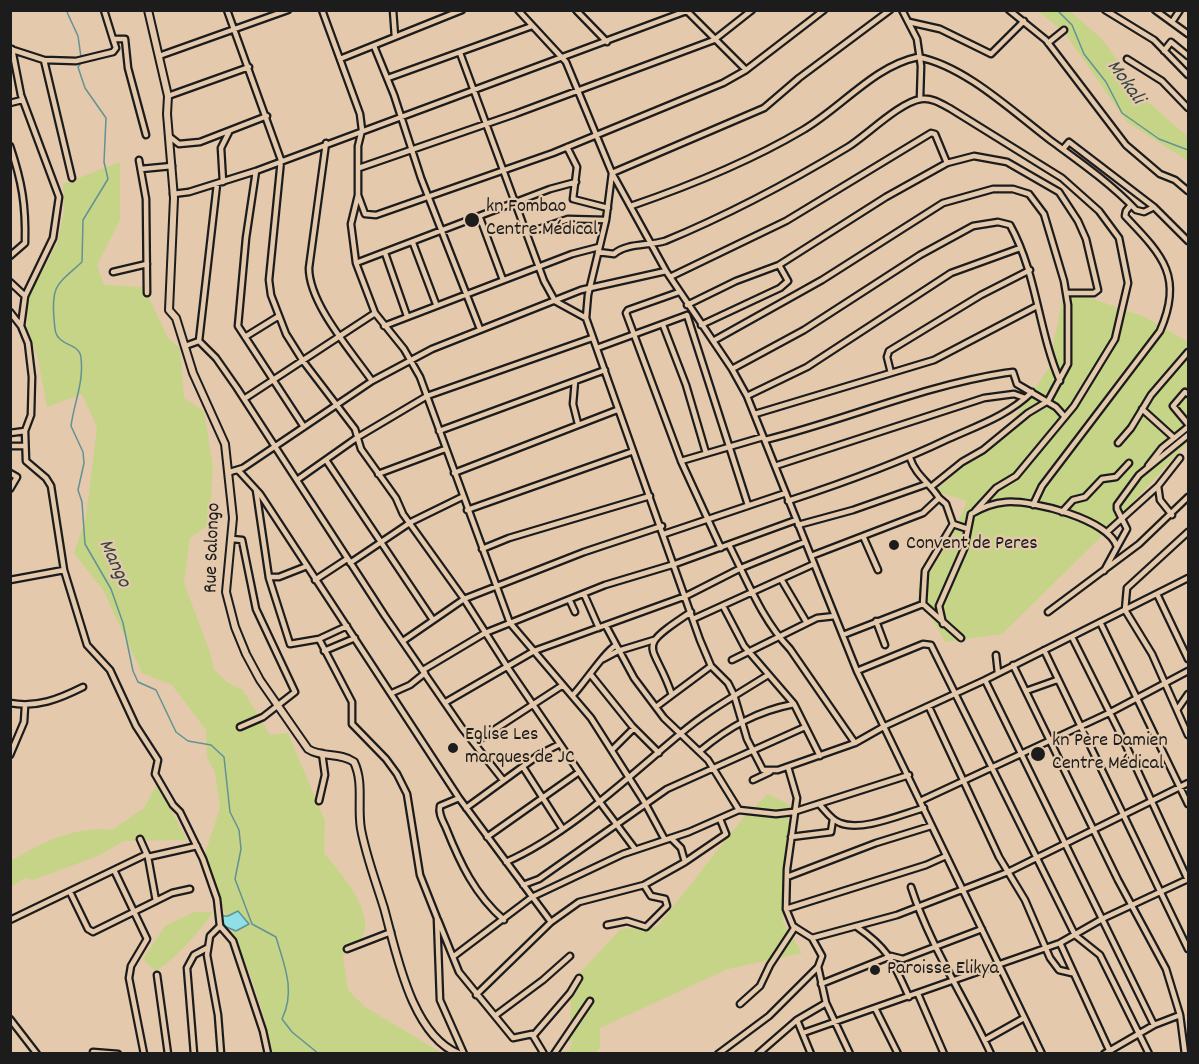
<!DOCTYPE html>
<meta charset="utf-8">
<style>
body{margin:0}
#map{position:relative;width:1199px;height:1064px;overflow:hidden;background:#e4c9ac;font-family:Dekko,sans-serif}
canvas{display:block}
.frame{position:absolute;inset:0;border:12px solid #1c1c1c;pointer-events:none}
</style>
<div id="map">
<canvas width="1199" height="1064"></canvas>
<div class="frame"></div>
</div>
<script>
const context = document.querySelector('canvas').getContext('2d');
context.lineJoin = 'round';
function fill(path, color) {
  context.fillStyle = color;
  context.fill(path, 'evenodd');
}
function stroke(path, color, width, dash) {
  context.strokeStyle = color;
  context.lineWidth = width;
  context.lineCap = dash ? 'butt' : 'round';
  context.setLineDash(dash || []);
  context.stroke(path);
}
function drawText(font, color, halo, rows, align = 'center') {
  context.font = font + ' Dekko,sans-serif';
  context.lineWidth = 4.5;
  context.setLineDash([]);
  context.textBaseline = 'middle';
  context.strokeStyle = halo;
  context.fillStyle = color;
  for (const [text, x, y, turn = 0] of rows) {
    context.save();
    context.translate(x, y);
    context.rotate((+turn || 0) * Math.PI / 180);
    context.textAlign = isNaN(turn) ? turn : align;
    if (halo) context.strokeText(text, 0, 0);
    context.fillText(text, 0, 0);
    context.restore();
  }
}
const green = new Path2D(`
 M1038 11H1070L1103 40 1142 97 1188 137V161L1127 122 1064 32Z
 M120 162V220L97 265 104 285 144 287 168 338 180 348 184 398 204 411 213 468 209 525 190 538 184 583 210 652 214 669 228 683 243 690 270 735 288 733 325 821 324 853C340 873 382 917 358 944 355 949 348 953 343 956L348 990 365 1007 442 1053H271L265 1020 250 974 228 923 205 853 220 808 215 773 207 757 206 730 172 685 142 673 103 590 74 553 86 517 97 427 82 394 47 407 38 359 27 328 28 297 57 244 64 212 63 184Z
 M1064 289 1145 317 1188 342V442L1103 535 1002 634 945 642 917 591 950 541 967 501 935 491 1005 431 1049 368Z
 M157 784 187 840 124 841 98 856 33 880 25 878 11 887V861C39 843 77 825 112 830L144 808Z
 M768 794 790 805 783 922 802 953 728 969 600 1028V1048L594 1053 556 1054 569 1050 574 1037 569 1044 572 981 621 929 657 927 743 818Z
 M194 912H213C201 930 173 962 155 971L143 959 165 926Z`);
const water = new Path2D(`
 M238 911 249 924 236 931 224 926 221 916H228Z`);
const stream = new Path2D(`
 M66 10 78 36 81 57
 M1057 10 1072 25 1084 54 1106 82 1122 113 1159 139 1188 150
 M82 62 78 67 85 88 106 118 104 162 108 179 83 220 82 262C58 284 51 284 54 319 55 327 54 335 61 340 68 346 80 346 81 358 84 382 74 403 71 426L83 452 84 463 78 490 82 502 85 544 111 589 123 623 133 671 138 682 156 690 176 732 188 741 211 745 224 757 230 812 239 830 241 849 235 879 252 924 276 937C284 965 296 990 282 1019L292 1032 319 1054`);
const minor = new Path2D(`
 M104 10 113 39H125L128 68 146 135
 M227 10 281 160 269 280 271 295 286 334 303 361 355 429 361 449 396 498 403 514 464 599 508 668 599 801 635 849
 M322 10 360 114 362 130 358 146V195L351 224 356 263 375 313 404 349 420 377 510 623 591 718 645 803 665 840
 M393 10 395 37
 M518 10 566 62 612 173 666 271 732 369 747 396 857 671 1042 1054
 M576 10 607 42
 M686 10 746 70
 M902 10 917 39 921 66 920 99
 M1009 10 1046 40 1126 145 1160 174 1175 180 1188 191
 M1105 10 1154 40 1188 75
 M1155 10 1188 34
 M909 22 940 29 991 54 1024 21
 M1172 22 1180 10
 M1048 43 1064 30
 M374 46 394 95 421 178 480 329
 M10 49 44 60 76 61 113 52 116 48 113 39
 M12 49 21 95 59 197 53 238 25 296 21 326 28 343 32 377 31 415 25 431 26 461 46 478 51 486 64 570 87 645 110 670 136 726 158 760 155 774 173 805 180 812 203 859 217 899 220 926 233 941 263 1031 268 1054
 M1164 51 1171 42 1188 56
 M460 53 544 281 555 301 586 318
 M159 56 288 10
 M340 59 462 10
 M1127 59 1162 81 1188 108
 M44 60 72 178
 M388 78 532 26
 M168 96 249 67
 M10 103 22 100
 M170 137 179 144 200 142 267 116
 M326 143 309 268C309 304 352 352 372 381
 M10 146C22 182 26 205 25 243L10 256
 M567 147 577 167 573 199 608 208
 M1063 149 1069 142 1154 207 1188 241
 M139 160 146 199 147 293
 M359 168 515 114 714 40 752 10
 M141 169 172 166
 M256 171 246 238 238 326 304 427
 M612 173 606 220 588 295 586 318 700 640 711 666 728 683 734 695 747 739 763 770H778L855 743 885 726 985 680 1188 578
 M612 173 764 108 799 78 890 10
 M223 182 221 148 229 132
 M173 194 189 192 256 171 689 10
 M358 195 365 214 376 215 553 153 723 83 746 70 824 10
 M631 206C689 186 749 162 803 130 841 108 874 66 918 57 965 66 1013 112 1050 140 1080 162 1110 183 1136 210L1144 212 1154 207
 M480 218 503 280
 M527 233 568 219 606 220
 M413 243 436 304
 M598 252 614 254C626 243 648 246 665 241 728 215 790 182 848 147 867 135 900 102 921 99 931 97 942 104 951 109L1062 178 1099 211 1119 238 1128 283 1115 339 1074 406 1016 476 996 488 975 511
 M385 253 407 316
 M356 263 550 189 576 182
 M113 272 147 264
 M670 277 786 221 931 133 935 134 947 163
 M10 282 25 296
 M679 292 628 310 626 313 681 461 721 548
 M687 305 736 281 779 265 886 197 947 163 974 156 1007 162 1059 192 1078 221 1086 239 1098 290 1094 293H1066
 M10 312 21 326
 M687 315 748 505
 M663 325 686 385 706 453
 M701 325 780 288 788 281 779 265
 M384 326 572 254 599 247
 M245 337 279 316
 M199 341 216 358 237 388 385 616 462 728 503 780
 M713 341 822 280 943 203 993 189H1013L1029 194 1044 214 1064 281 1068 305V364L1048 401 1028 413 983 450 962 462 931 487
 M185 346 199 341 217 184
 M597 348 687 315
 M732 369 804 330 920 255 973 226 998 222 1010 225C1037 274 1038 330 1060 381
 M891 373 887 357 889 351 981 295 1030 270
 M575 381 573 404 578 424
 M1188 394 1185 392 1173 406 1188 424
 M747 396 807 367 951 273 1020 248
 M244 399 375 313
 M1142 409 1173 437
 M755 414 934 360 1037 306
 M439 431 605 370
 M10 433 25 431
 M765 440C846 420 922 386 1005 373L1013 372 1017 384 1056 407 1065 417
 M1118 443 1131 428 1151 395 1188 352
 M10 446H24
 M910 458C916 476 930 483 939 498
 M326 460 433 620
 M681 461 763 437
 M775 466 984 398 1014 394 1025 398
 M1148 466 1162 448 1188 427
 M238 470 260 494 459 798 551 922
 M230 472 243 468 372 381 432 349 581 290 666 271
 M10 473 17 477 10 489
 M454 473 617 410
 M378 474 445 449
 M297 480 358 437 427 396 592 338
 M1158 486 1160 500 1172 515
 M256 490 269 578 290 644 319 639 347 626
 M788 501C843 483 896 464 948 439 979 425 1007 416 1032 392
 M1033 505 1042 486 1160 331C1184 276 1162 255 1125 216L1126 211 1131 205
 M467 510 631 452
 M1062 512 1073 500 1085 497 1102 479 1116 477 1129 463
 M798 525 853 510 927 484
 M968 529 971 514C981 508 994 503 1006 502 1032 500 1109 519 1117 547L1104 571
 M1107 532 1158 486 1180 458
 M1188 532 1127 588 1125 610 1152 654 1188 735
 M664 534 786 493
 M863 536 878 570
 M232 539 242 540 256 609 295 692 263 717 240 727
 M729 545C747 580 762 620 790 649L855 743
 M1117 547 1127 529 1117 509V505L1139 475 1188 435
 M482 549 509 538 650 496
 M811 556 923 513 939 498 946 504 953 524 968 529 964 549 939 606 943 624
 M350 563 411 522 462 497
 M269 577H279L307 566
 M781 579 807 623
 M10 580 64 570
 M315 580 347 559
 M584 594 599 628
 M1157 594 1188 659
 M570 601 575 612
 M923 604 961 638
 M723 606 744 646 794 704 820 756
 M1048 612 1139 544 1188 497
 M693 619 814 564
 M876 621 885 645
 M1100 622 1188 804
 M843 635 923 604 925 571 953 524
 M1072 637 1123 739 1188 880
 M319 639 352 702V724L386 759 397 774 407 794 420 875 437 918 440 1000 464 1054
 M403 641 464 599 584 552 662 526
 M1044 650 1188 949
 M324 651 355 638
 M996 655 998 673
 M603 659 618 651 654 640
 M732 660 817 618 835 616
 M1013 665 1118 880 1166 969 1180 1015 1185 1054
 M423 670 485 633 605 585 675 564 796 520
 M857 671 923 644 931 645 1075 935 1100 955 1149 1054
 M591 675 632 726 659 753
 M985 680 1154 1025
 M1026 691 1057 680
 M392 693 410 685 425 673
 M573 695C583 685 606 650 615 646
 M672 695 711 666
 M446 702 534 651 686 596 741 568 805 542
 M10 703C37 708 59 699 83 687
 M656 707 672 695C654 641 632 651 691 612
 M929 707 999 857 1025 900 1050 958 1059 970 1072 973
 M1177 710 1188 694
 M474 743 563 685
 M612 750 634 728
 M700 751C729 727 757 711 794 704
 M10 755 24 722 25 706
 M523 767 562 828
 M788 767 797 798 787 869 786 909 793 926 812 938 897 915 1008 872 1188 783
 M753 780 770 772
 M459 798 440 806C438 814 443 821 446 828 460 863 475 895 504 920
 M319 801 325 775 322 753
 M920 801 1109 713 1188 671
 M819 804C825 810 831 820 840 823 862 832 902 814 924 808
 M466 808 540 754 560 744
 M739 810 776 814 793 812 909 775
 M487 837 579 772
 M791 837 831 832 833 819
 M140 839 148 857 156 901
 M148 857 197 846
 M506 862C569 834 627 778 680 734 707 711 738 694 768 675
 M685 862 726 834 720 819
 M114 870 147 939 131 966 129 978 144 1054
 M787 877 876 843 931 826
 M523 885 539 879 667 789 805 727
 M911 887C930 946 965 998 991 1054
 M70 892 88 929 93 932 172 893 190 889
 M786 909 926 865 946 856
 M10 920 147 854
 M438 920 459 972 513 1038 532 1034 544 1054
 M607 925 627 921 646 927 667 906 665 899 651 896 644 885 685 862 681 848 671 838
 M220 926 210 936 207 955 218 1015 221 1054
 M857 927C889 949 893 962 909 997
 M812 938 822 956 818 967 826 1003 850 1054
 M1060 943 1111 1054
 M347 949 391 932
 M454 956 532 897 623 854 689 832 739 810 708 760 664 718 634 678 606 626
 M157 975 168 1054
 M821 984 891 956 903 959 982 929
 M918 994 944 1054
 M476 995 551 922 579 902 644 885
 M740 1004 760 986 770 965 795 927
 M875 1008 898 1054
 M496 1015 543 980 570 956
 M10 1019 37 1054
 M797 1020 811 1054
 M803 1033 1060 943 1102 919 1188 879
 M533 1036 570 993 579 978
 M985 1040 1024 1018
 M93 1052 118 1054
 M194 1054 187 968 194 955 207 948
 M554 1054 590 1001
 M718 1054 769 1016 818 967
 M758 1054 797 1020 826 1003
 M1104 1054 1154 1025 1180 1015`);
const tertiary = new Path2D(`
 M148 10 168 96 167 114 174 198 169 310 176 318 193 373 225 444 233 518 226 592 235 627 246 654 260 680 308 749C321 758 340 752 354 762 364 783 357 806 361 829 366 856 376 882 384 908 396 951 411 1035 459 1054`);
const markers = [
 [472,220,8,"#1c1c1c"],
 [894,545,6,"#1c1c1c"],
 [453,748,6,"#1c1c1c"],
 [1038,754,8,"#1c1c1c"],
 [875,970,6,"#1c1c1c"]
];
const poiNames = [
 ["kn Fombao",486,208],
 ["Centre Médical",486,231],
 ["Convent de Peres",906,545],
 ["Eglise Les",465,736],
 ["marques de JC",465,759],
 ["kn Père Damien",1052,742],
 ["Centre Médical",1052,765],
 ["Paroisse Elikya",887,970]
];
const streetNames = [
 ["Rue Salongo",214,548,-88]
];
const waterNames = [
 ["Mokali",1124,83,54],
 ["Mango",113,564,65]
];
fill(green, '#c6d488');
fill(water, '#8fe0e6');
stroke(water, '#619295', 1.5);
stroke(stream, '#619295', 1.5);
stroke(minor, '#1c1c1c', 9);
stroke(tertiary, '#1c1c1c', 10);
stroke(minor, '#e4c9ac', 4.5);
stroke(tertiary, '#e4c9ac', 6);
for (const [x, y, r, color] of markers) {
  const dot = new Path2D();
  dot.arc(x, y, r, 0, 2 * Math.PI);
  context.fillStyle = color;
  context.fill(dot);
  stroke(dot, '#e4c9ac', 2);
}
drawText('20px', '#1c1c1c', '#e4c9ac', poiNames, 'left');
drawText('20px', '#1c1c1c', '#e4c9ac', streetNames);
drawText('italic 21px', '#334344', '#e4c9ac', waterNames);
</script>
